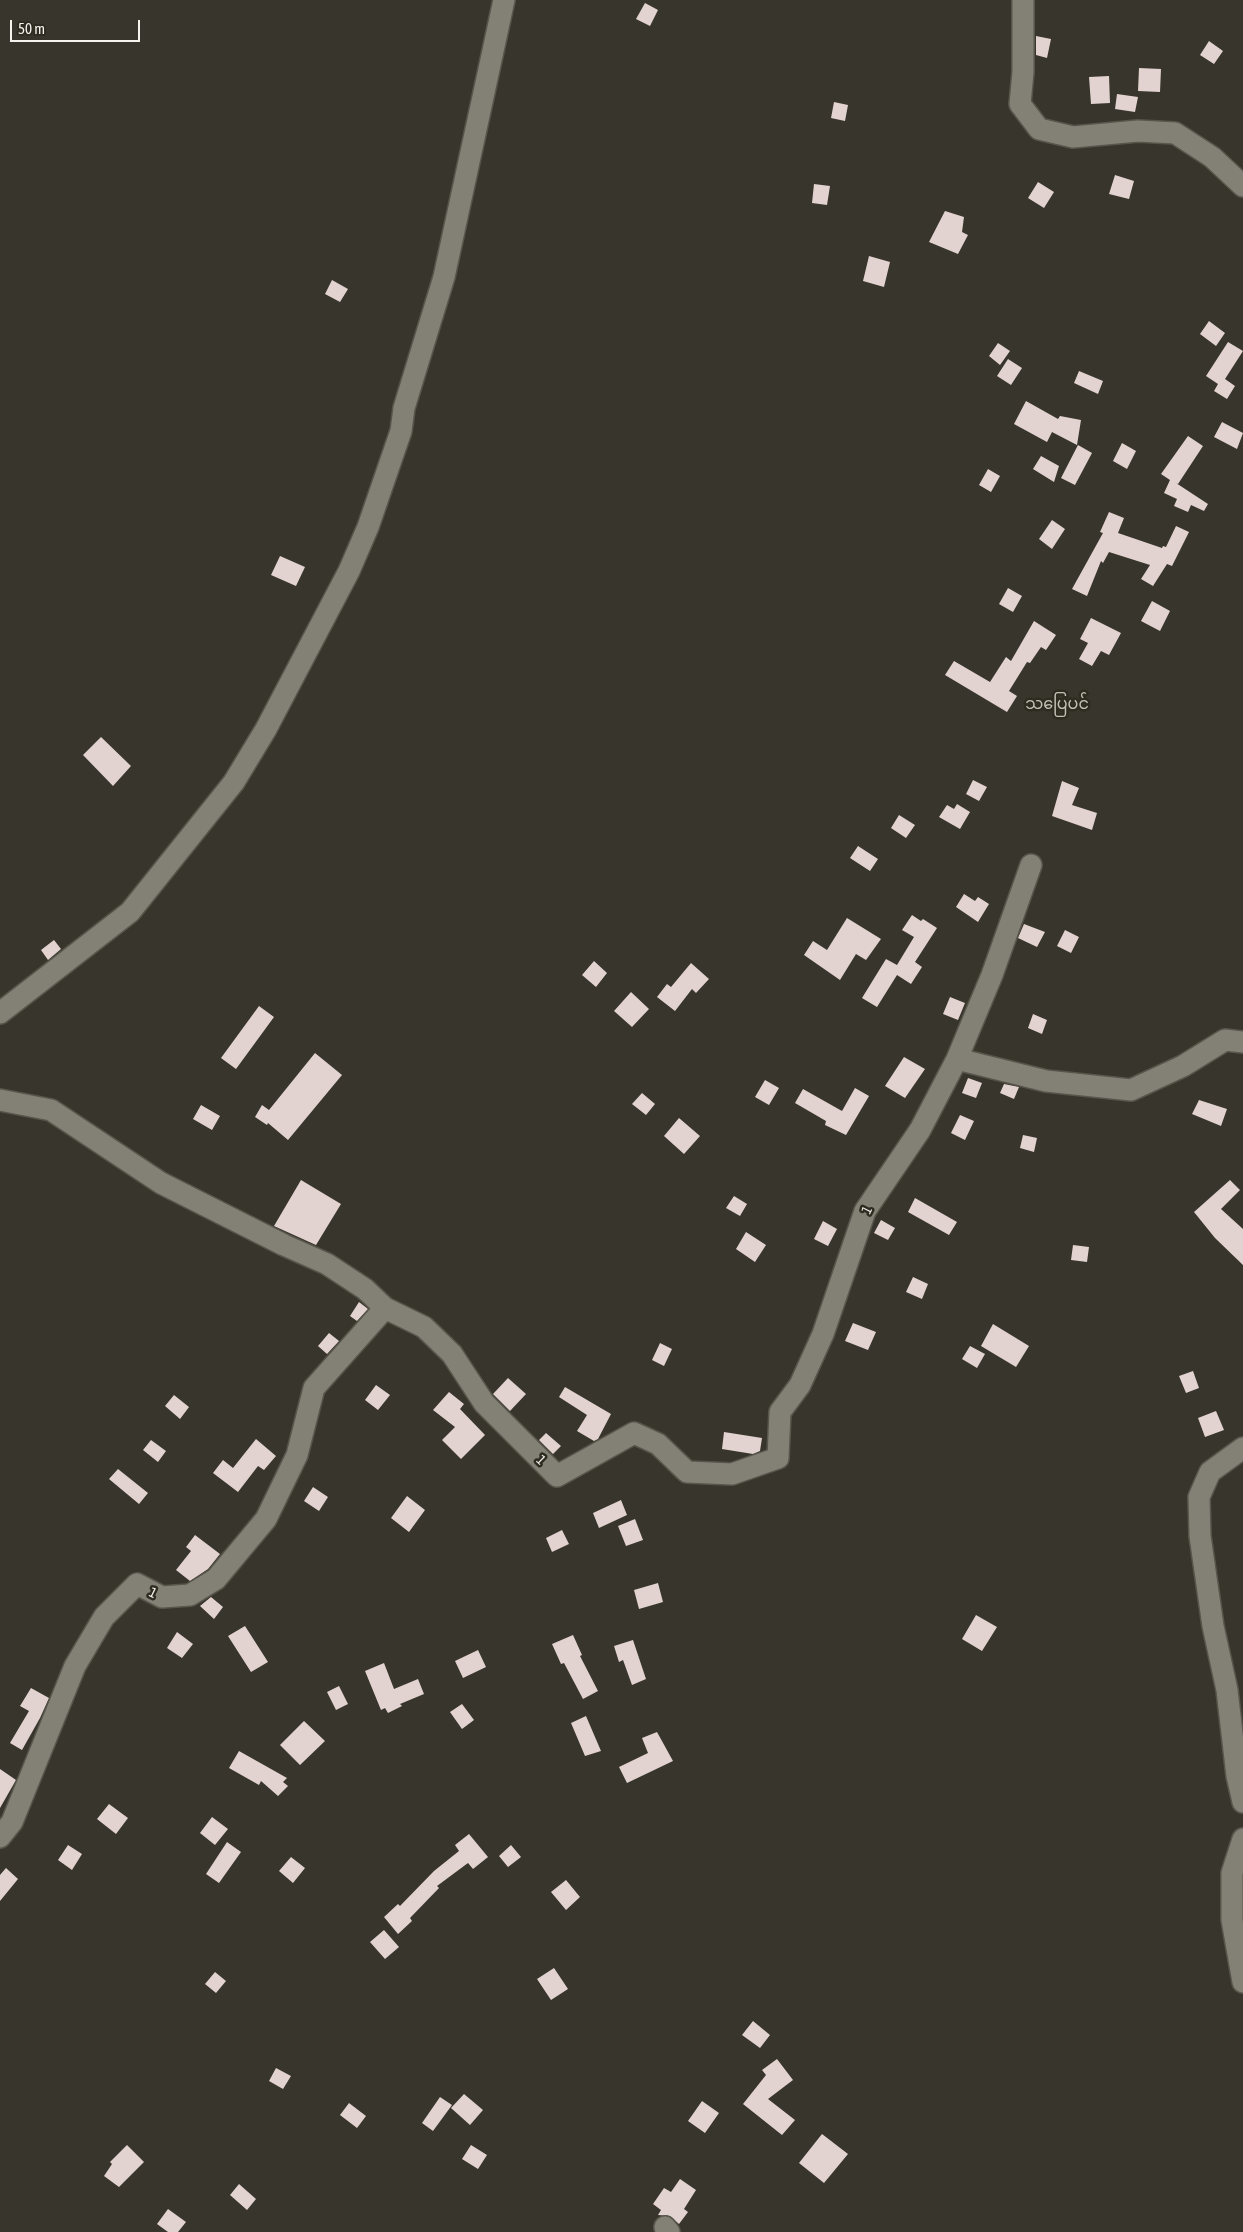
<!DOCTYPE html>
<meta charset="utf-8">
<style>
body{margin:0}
#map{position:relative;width:1243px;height:2232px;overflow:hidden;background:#38362c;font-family:"Asap Condensed",sans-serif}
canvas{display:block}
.scale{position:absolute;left:10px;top:20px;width:130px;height:22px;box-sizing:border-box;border:2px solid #f5f3ed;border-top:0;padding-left:6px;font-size:15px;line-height:18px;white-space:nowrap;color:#f5f3ed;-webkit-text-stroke:4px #2e2c22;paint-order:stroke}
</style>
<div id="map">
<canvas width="1243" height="2232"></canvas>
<div class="scale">50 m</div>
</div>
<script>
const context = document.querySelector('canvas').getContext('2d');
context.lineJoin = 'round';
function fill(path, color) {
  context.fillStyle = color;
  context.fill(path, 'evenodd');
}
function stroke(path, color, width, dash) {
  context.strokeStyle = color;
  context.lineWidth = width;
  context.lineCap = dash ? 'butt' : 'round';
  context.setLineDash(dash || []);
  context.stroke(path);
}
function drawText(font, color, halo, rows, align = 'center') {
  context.font = font + ' "Asap Condensed","Noto Sans Myanmar",sans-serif';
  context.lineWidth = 5;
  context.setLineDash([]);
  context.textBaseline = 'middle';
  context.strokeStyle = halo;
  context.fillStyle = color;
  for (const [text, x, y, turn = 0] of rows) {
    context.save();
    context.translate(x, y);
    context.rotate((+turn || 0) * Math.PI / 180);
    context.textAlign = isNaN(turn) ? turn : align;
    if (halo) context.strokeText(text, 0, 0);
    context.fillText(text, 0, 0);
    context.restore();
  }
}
const building = new Path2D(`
 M645 3 658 10 650 26 636 19Z
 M1036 36 1051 39 1047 58 1036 55Z
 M1209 41 1223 51 1214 64 1200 55Z
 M1139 68 1161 69 1160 92 1138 91Z
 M1109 76 1110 103 1091 104 1089 77Z
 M1117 94 1138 97 1135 112 1115 109Z
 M834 102 848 105 845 121 831 118Z
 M1115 175 1134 181 1129 199 1109 194Z
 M1038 182 1054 192 1044 208 1028 198Z
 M814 184 830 186 827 205 812 203Z
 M945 211 964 217 962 232 968 235 958 254 929 242Z
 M869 256 890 262 884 287 863 281Z
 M332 280 348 289 340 302 325 294Z
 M1209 321 1225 333 1216 346 1200 334Z
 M1228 342 1243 351 1225 379 1235 386 1227 399 1214 391 1218 384 1206 376Z
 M998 343 1010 351 1000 365 989 356Z
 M1008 359 1022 368 1011 385 997 376Z
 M1079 371 1103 381 1098 394 1074 383Z
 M1026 401 1058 419 1060 416 1081 420 1077 445 1052 432 1047 442 1014 424Z
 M1222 422 1243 433 1237 449 1214 437Z
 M1188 436 1203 446 1178 484 1176 483 1208 504 1204 511 1191 505 1188 512 1174 506 1177 499 1164 493 1170 480 1161 474Z
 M1122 443 1136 451 1127 469 1113 461Z
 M1078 445 1092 453 1075 485 1061 478Z
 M1041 456 1059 466 1054 482 1033 469Z
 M988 469 1000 476 991 492 979 485Z
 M1109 512 1124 518 1118 533 1162 548 1163 546 1166 547 1176 526 1189 532 1172 566 1167 564 1153 586 1141 579 1150 565 1109 552 1103 563 1101 561 1087 596 1072 589 1103 533 1100 532Z
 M1052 520 1065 529 1052 549 1039 539Z
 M280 556 305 567 296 586 271 575Z
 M1008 588 1022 596 1013 612 999 604Z
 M1152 601 1170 611 1160 631 1141 621Z
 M1091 618 1121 633 1109 655 1101 651 1092 666 1079 659 1088 643 1080 639Z
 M1034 621 1056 635 1046 650 1041 647 1030 663 1027 662 1009 691 1017 696 1007 712 945 675 954 661 990 682 1006 657 1011 661Z
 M101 737 131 766 113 786 83 755Z
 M973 780 987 787 979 801 966 794Z
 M1062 781 1079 788 1072 805 1097 813 1092 830 1052 816Z
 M957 804 970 812 960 829 939 817 947 805 954 809Z
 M899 815 915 825 906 838 891 828Z
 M858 846 878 859 870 871 850 858Z
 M964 894 975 901 978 897 989 904 978 922 956 907Z
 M912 915 921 921 923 919 937 928 915 962 922 967 911 984 897 975 877 1007 862 998 886 959 897 965 914 937 902 930Z
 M847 918 881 939 866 960 856 954 840 980 804 955 813 941 827 950Z
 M1024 924 1045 932 1037 947 1018 938Z
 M1065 930 1079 937 1071 953 1057 946Z
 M54 940 61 949 48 960 41 950Z
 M594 961 607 973 596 987 582 975Z
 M691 963 709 979 696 993 692 989 675 1011 657 997 667 984 671 987Z
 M631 992 649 1009 632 1027 614 1011Z
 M950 997 965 1003 958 1020 943 1014Z
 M259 1006 274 1017 236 1069 221 1058Z
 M1033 1014 1047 1020 1042 1034 1028 1028Z
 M315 1053 342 1075 288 1140 268 1123 267 1125 255 1117 262 1105 269 1110Z
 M904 1057 925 1069 905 1098 885 1086Z
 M968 1078 982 1083 976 1098 962 1093Z
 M765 1080 779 1088 769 1105 755 1097Z
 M1004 1084 1019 1087 1014 1099 1000 1093Z
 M855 1088 869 1096 846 1135 825 1125 826 1121 795 1103 803 1089 842 1111Z
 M642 1093 655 1104 646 1115 632 1104Z
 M1199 1100 1227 1109 1221 1126 1192 1114Z
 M201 1105 220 1116 212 1130 193 1119Z
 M960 1115 974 1121 965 1140 951 1133Z
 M679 1118 700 1136 684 1154 664 1136Z
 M1023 1135 1037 1138 1034 1152 1020 1148Z
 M301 1180 341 1204 316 1245 274 1226Z
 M1230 1180 1240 1190 1221 1209 1243 1229V1265L1215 1238 1194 1212Z
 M734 1196 747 1204 740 1216 726 1208Z
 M915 1198 957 1222 949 1235 908 1212Z
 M881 1220 895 1228 888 1240 874 1233Z
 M823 1221 837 1229 828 1246 814 1239Z
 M746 1232 766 1245 755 1262 736 1249Z
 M1073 1245 1089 1247 1087 1262 1071 1260Z
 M913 1277 928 1284 922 1299 906 1292Z
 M359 1302 368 1309 357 1321 350 1316Z
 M853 1323 876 1332 868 1350 845 1341Z
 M993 1324 1029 1346 1016 1367 981 1346Z
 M329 1333 339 1341 327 1354 318 1346Z
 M660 1343 672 1349 664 1366 652 1360Z
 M970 1346 985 1354 977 1368 962 1359Z
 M1193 1371 1199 1388 1186 1393 1179 1376Z
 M508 1378 526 1394 510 1411 493 1394Z
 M376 1385 390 1395 378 1410 365 1400Z
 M565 1387 611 1414 598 1439 594 1441 577 1431 587 1415 559 1397Z
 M449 1392 464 1404 460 1409 485 1435 461 1459 442 1440 455 1427 433 1410Z
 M174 1395 189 1407 180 1419 165 1406Z
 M1216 1411 1224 1430 1205 1437 1198 1418Z
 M724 1432 762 1438 760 1451 753 1454 722 1449Z
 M546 1433 561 1446 553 1454 539 1440Z
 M256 1439 276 1456 264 1470 258 1466 238 1492 213 1473 223 1460 233 1468Z
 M151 1440 166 1451 158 1462 143 1450Z
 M118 1469 148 1493 139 1504 109 1479Z
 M313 1487 328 1497 319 1511 304 1501Z
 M407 1496 425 1510 409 1532 391 1518Z
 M621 1500 627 1515 599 1528 593 1513Z
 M635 1519 643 1540 626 1546 618 1526Z
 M562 1530 569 1544 552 1552 546 1538Z
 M195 1535 220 1554 208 1569 190 1581 176 1570 191 1551 186 1547Z
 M658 1583 663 1602 639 1609 634 1590Z
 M211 1597 223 1607 214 1619 200 1606Z
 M976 1615 997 1627 982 1651 962 1639Z
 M245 1626 268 1662 251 1672 228 1636Z
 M177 1632 193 1644 182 1658 167 1648Z
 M573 1635 582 1655 580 1656 598 1691 583 1699 564 1663 561 1664 552 1644Z
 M633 1640 646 1679 632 1685 623 1660 619 1662 614 1646Z
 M478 1650 486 1667 463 1678 455 1661Z
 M384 1663 394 1689 418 1679 424 1694 400 1704 402 1706 388 1713 385 1708 381 1710 365 1671Z
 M339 1686 348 1704 336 1710 327 1692Z
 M31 1688 49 1698 40 1718 22 1750 10 1743 29 1711 20 1706Z
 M462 1704 474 1720 462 1729 450 1712Z
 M586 1716 601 1751 585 1756 571 1723Z
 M304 1721 325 1741 300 1765 280 1745Z
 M657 1732 673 1761 627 1783 619 1767 648 1753 642 1738Z
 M239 1751 287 1778 283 1782 288 1786 278 1796 261 1781 259 1785 229 1768Z
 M0 1769 16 1780 0 1808Z
 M109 1804 128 1818 116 1834 97 1819Z
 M212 1817 228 1829 215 1845 200 1833Z
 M469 1834 488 1857 473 1869 468 1863 437 1886 439 1888 410 1918 412 1921 398 1934 384 1917 398 1904 400 1906 434 1871 459 1851 455 1845Z
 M227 1842 241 1852 219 1883 206 1874Z
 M68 1845 82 1854 72 1870 58 1860Z
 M511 1845 521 1857 508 1867 499 1856Z
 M291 1857 305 1868 293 1883 279 1871Z
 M6 1868 18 1879 0 1901V1875Z
 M566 1880 580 1897 566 1910 551 1892Z
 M384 1930 399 1947 385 1959 370 1942Z
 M554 1968 568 1989 551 2000 537 1979Z
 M215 1972 226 1981 216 1993 205 1984Z
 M753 2021 770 2035 760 2048 742 2035Z
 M777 2059 793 2080 768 2099 795 2120 782 2135 743 2104 766 2075 762 2070Z
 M276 2068 291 2076 283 2089 269 2081Z
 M464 2094 483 2110 470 2125 451 2108Z
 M440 2097 452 2105 433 2131 422 2123Z
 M702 2101 719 2113 705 2133 688 2121Z
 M349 2103 366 2116 357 2128 340 2115Z
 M822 2134 848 2154 824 2183 799 2163Z
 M127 2145 144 2162 119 2187 104 2176 112 2164 110 2162Z
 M471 2145 487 2155 478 2169 462 2159Z
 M680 2179 696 2190 684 2209 688 2212 679 2224 670 2216 658 2215 661 2210 653 2204 664 2188 671 2192Z
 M239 2184 256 2199 247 2210 230 2195Z
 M168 2209 186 2222 178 2232H168L157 2224Z`);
const minor = new Path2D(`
 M1023 0V72L1020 104 1039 129 1073 137 1138 131 1175 133 1212 157 1243 186
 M0 1013 130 912 234 782 266 729 349 571 368 527 401 431 404 408 444 277 504 0
 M957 1059 1046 1081 1131 1090 1183 1066 1225 1040 1243 1042
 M0 1100 51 1110 161 1183 284 1245 327 1264 365 1289 385 1308
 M1243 1448 1210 1472 1199 1497 1200 1536 1213 1626 1227 1690 1237 1776 1243 1802
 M0 1837 12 1822 75 1666 104 1617 137 1584 162 1597 190 1595 216 1579 266 1519 297 1455 314 1388 385 1308 424 1327 452 1354 484 1403 557 1476 634 1433 658 1444 687 1472 732 1474 778 1458 780 1412 800 1385 823 1334 865 1211 920 1130 957 1059 992 975 1031 865
 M1243 1839 1232 1873V1920L1243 1982
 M665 2227 669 2232`);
const streetNames = [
 ["1",867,1210,-63],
 ["1",541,1460,44],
 ["1",153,1593,26]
];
const quarterNames = [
 ["သပြေပင်",1057,704]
];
fill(building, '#e3d3d0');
stroke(minor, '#57554c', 24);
stroke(minor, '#838175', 21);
drawText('14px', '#f5f3ed', '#2e2c22', streetNames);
drawText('16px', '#c2c0b3', '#2e2c22', quarterNames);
</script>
